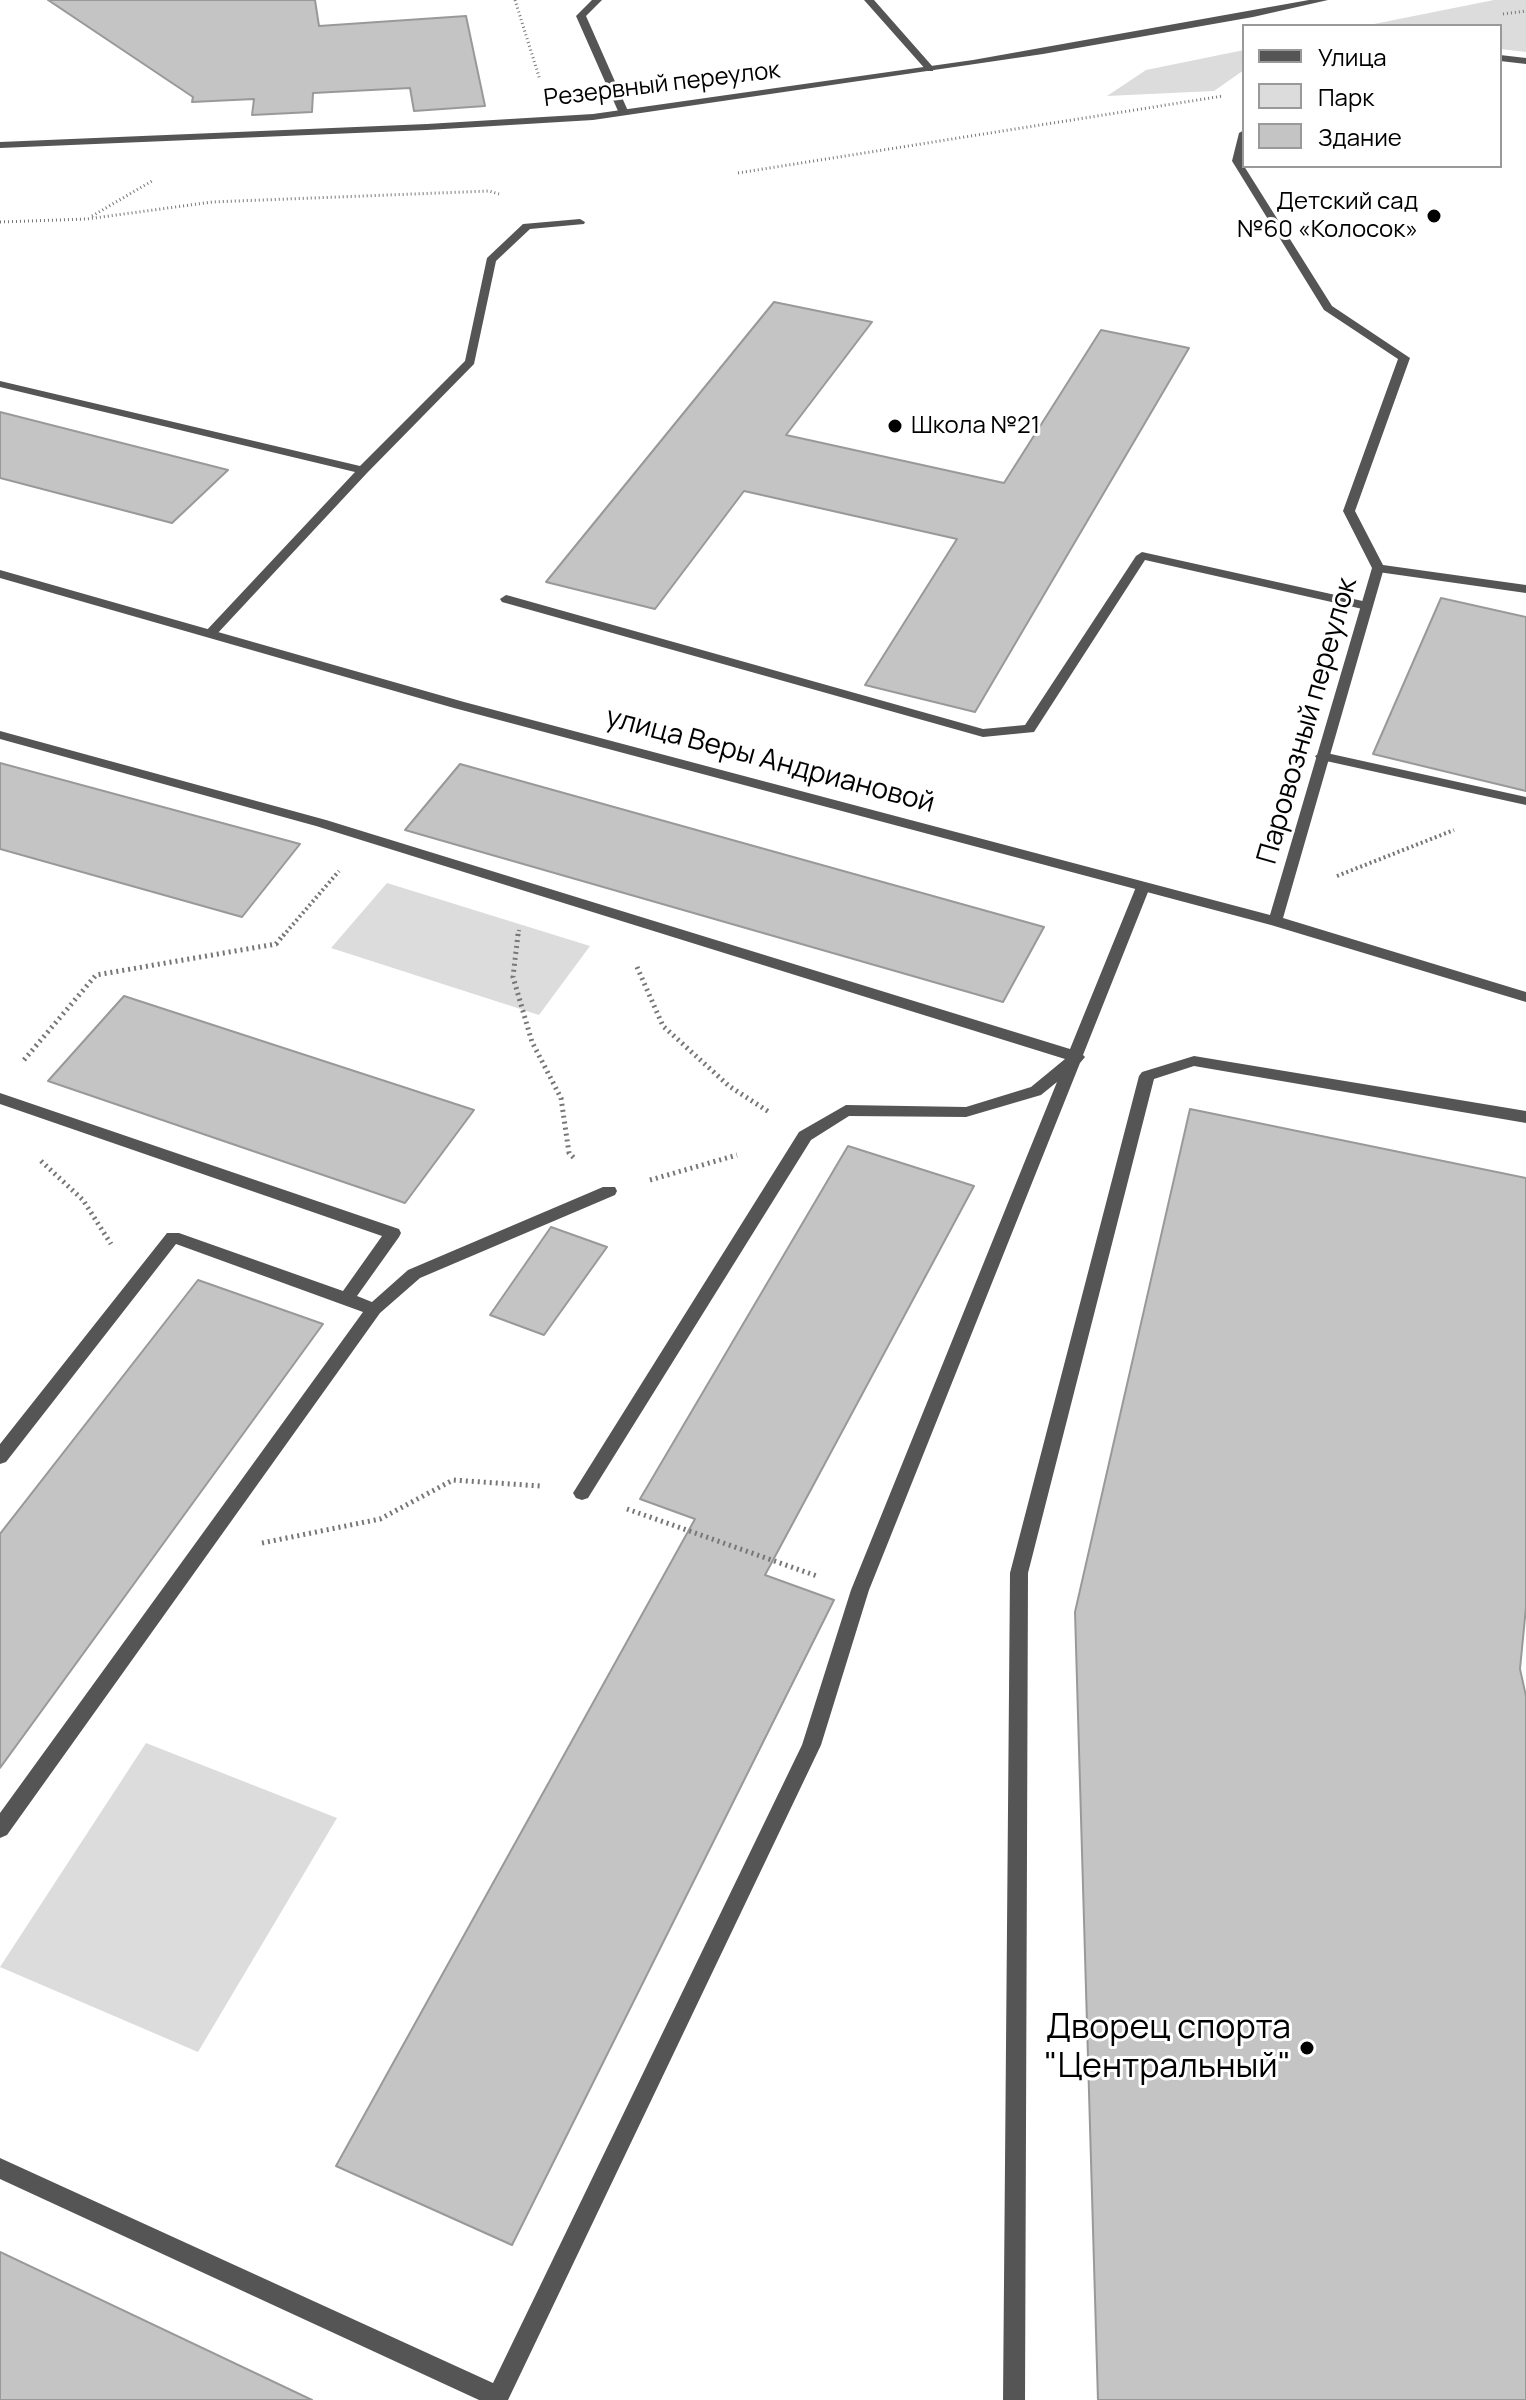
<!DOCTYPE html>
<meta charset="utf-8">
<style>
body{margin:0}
#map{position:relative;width:1526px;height:2400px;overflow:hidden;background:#fff;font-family:Manrope,sans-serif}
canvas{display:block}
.legend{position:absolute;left:1242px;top:24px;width:260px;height:144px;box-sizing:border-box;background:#fff;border:2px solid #999;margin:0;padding:10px 14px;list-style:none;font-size:24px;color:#000}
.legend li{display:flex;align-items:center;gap:16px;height:40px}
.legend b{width:40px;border:2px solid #999}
</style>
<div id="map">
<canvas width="1526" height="2400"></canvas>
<ul class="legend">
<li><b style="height:10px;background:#555"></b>Улица</li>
<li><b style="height:22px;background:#dcdcdc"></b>Парк</li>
<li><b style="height:22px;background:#c4c4c4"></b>Здание</li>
</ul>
</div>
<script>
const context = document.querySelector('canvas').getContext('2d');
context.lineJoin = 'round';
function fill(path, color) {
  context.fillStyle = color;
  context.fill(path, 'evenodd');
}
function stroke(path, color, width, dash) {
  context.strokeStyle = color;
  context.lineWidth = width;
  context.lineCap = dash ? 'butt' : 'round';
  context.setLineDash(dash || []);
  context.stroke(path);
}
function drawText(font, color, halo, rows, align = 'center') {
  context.font = font + ' Manrope,sans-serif';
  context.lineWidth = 6;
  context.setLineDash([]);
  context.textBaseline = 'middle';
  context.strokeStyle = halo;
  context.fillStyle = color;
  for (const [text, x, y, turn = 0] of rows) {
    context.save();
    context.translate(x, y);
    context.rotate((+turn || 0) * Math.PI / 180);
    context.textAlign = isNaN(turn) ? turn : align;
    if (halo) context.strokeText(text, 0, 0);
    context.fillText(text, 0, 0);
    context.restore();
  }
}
const green = new Path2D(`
 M1494 0H1526V52L1500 49V26H1364Z
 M1244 50V70L1214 91 1107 96 1146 70Z
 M387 883 590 946 539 1015 331 948Z
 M146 1743 337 1818 198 2052 0 1967Z`);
const building = new Path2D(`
 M48 0H315L319 26 466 16 485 106 414 111 410 88 313 93 312 112 252 115 254 99 192 102 193 97Z
 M774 302 872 322 786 435 1004 483 1101 330 1189 348 975 712 865 685 957 539 744 491 655 609 546 582Z
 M0 412 228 470 172 523 0 478Z
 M1441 598 1526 617V791L1373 754Z
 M0 763 300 844 242 917 0 849Z
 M460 764 1044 927 1003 1002 405 830Z
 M124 996 474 1110 405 1203 48 1081Z
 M1190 1109 1526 1178V1607L1520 1669 1526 1696V2400H1098L1075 1612Z
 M848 1146 974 1186 765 1575 834 1600 512 2245 336 2166 695 1519 640 1499Z
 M551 1227 607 1247 544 1335 490 1315Z
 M198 1280 323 1324 0 1768V1534Z
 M0 2252 312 2400H0Z`);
const pathFar2 = new Path2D(`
 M515 0 540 80
 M1503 14 1526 11
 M738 173 1223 96
 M92 216 152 181
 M0 222 87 219 212 202 489 191 499 194`);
const pathFar1 = new Path2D(`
 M1337 876 1454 830
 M283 936 339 871
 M518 936 519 930`);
const path = new Path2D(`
 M518 934 513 977 532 1042 561 1098 569 1153 575 1159
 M637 967 663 1026 729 1086 769 1112
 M24 1060 96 975 276 944 284 934
 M41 1161 83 1200 111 1244
 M650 1180 737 1155
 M627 1509 817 1576
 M262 1543 380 1519 453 1480 540 1486`);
const service = new Path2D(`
 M592 0H602L586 16 628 111 626 113 618 111 576 16Z
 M864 0H874L933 67V71H927Z
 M1500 55 1526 58V64L1500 61Z
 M1244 130V166L1332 306 1410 358 1355 511 1383 565 1526 585V593L1378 572 1372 568 1343 511 1398 359 1324 310 1232 161 1239 133Z
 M580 219 585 222 584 224 530 229 496 261 474 364 367 473 216 635 211 636 205 632 355 472 0 387V381L360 466 465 361 487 258 523 224Z
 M1142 552 1367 602 1373 606 1367 610 1145 560 1034 732 983 737 502 602 500 599 506 595 510 596 983 729 1025 725 1136 556Z
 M0 731 326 820 1070 1049 1136 887 1143 882 1150 887 1083 1055 1085 1057 1080 1063 869 1590 821 1745 508 2400H479L0 2179V2158L493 2383 802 1745 851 1590 1057 1082 1041 1095 966 1117 849 1116 811 1140 588 1498 582 1500 576 1498 573 1493 799 1132 846 1105 966 1107 1031 1087 1065 1059 316 826 0 739Z
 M1322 752 1526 797V805L1317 759 1315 756Z
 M1194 1056 1526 1111V1123L1194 1066 1154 1079 1028 1573 1025 2400H1003L1010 1573 1139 1076 1142 1072Z
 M0 1093 399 1229 401 1233 399 1237 357 1296 372 1302 408 1270 603 1187H615L617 1191 615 1195 420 1278 380 1313 7 1835 0 1838V1813L363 1312 176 1244 6 1462 0 1464V1444L167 1233H179L343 1291 382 1236 0 1104Z`);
const minor = new Path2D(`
 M1309 0H1328L1253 17 1043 54 593 120 427 130 0 148V142L427 124 593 114 973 60Z
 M1378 564 1384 568 1283 918 1526 992V1002L1271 925 454 708 0 578V570L464 702 1270 915 1372 568Z`);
const markers = [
 [1434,216,8,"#000"],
 [895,426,8,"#000"],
 [1307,2048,8,"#000"]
];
const farStreetnames = [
 ["Резервный переулок",662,85,-7]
];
const farPoinames = [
 ["Детский сад",1418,202],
 ["№60 «Колосок»",1418,230],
 ["Школа №21",911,426,"left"]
];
const streetNames = [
 ["Паровозный переулок",1308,721,-74],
 ["улица Веры Андриановой",770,761,15]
];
const nearPoinames = [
 ["Дворец спорта",1291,2028],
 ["\"Центральный\"",1291,2067]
];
fill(green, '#dcdcdc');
fill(building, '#c4c4c4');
stroke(building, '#999', 2);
stroke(pathFar2, '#777', 3, [1, 3]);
stroke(pathFar1, '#777', 4, [2, 3]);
stroke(path, '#777', 5, [2, 4]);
fill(service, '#555');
fill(minor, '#555');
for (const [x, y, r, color] of markers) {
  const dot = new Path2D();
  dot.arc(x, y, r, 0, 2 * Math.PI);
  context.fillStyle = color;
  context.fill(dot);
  stroke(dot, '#fff', 3);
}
drawText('24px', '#000', '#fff', farStreetnames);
drawText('24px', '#000', '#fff', farPoinames, 'right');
drawText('28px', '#000', '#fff', streetNames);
drawText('34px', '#000', '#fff', nearPoinames, 'right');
</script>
